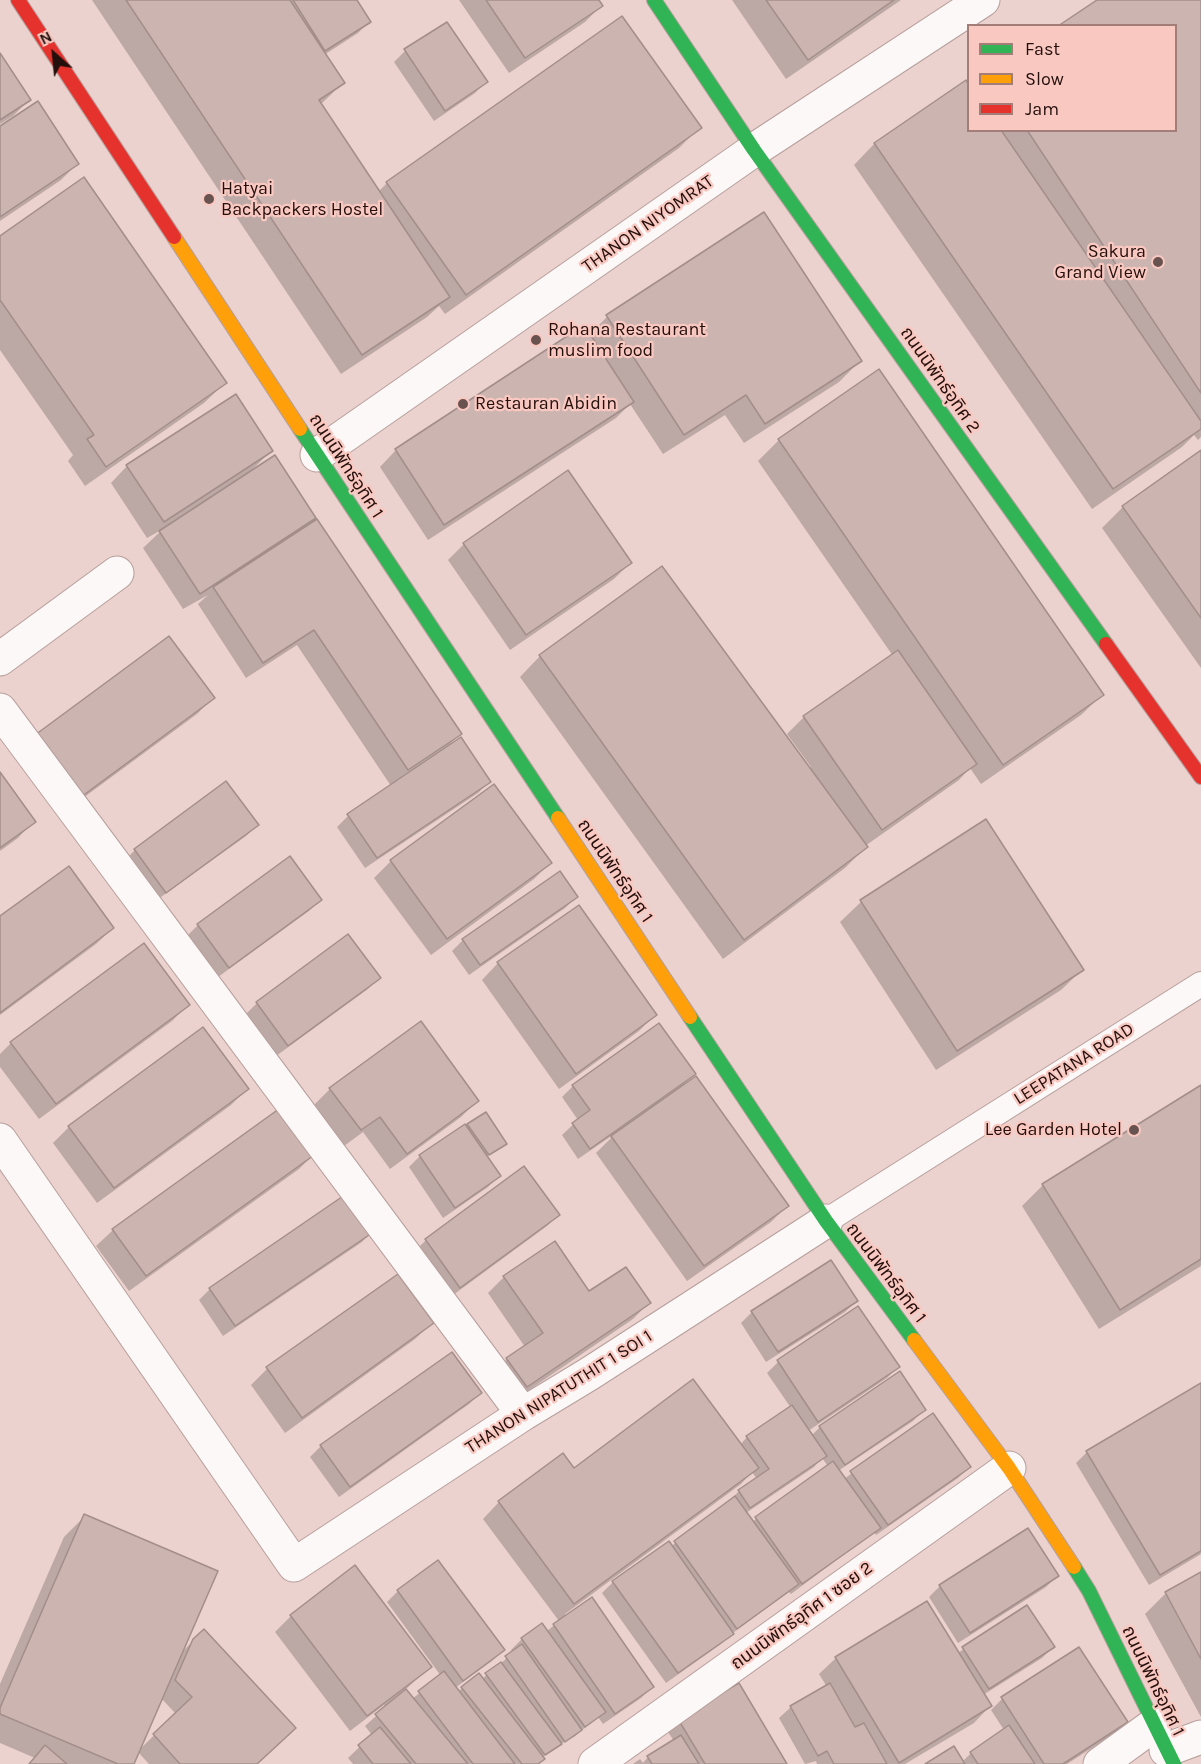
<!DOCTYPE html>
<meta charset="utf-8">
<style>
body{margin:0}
#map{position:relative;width:1201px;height:1764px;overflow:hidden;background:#ecd2ce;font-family:Karla,sans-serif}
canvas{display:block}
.legend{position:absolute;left:967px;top:24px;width:210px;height:108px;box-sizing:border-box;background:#f9c8c1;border:2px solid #a37e79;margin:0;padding:8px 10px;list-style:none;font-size:18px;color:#230f0c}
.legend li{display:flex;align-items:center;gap:12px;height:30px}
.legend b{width:30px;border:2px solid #a37e79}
.north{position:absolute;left:24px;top:24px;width:60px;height:60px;-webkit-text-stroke:4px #f9c8c1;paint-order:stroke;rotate:333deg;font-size:16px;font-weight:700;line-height:24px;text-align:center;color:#230f0c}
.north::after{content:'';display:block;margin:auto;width:21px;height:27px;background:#230f0c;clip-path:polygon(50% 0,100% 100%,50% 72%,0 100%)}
</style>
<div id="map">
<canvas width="1201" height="1764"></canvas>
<ul class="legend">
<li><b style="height:8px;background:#30b455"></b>Fast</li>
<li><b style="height:8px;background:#ff9f0a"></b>Slow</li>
<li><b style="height:8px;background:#e5322d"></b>Jam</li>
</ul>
<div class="north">N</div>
</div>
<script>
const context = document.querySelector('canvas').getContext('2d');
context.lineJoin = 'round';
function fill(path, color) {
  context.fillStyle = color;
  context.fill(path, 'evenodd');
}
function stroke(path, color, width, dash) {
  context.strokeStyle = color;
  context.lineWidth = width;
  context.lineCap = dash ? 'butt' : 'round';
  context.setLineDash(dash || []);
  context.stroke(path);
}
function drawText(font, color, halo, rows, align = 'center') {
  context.font = font + ' Karla,"Noto Sans Thai",sans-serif';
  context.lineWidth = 4.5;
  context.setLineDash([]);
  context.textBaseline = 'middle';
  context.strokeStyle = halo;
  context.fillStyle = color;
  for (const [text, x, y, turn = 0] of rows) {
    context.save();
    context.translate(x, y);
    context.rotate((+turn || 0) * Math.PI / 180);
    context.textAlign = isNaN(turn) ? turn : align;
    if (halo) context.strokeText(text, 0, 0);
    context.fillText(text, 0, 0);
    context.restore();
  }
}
const shadow = new Path2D(`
 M92 0H355L369 22 358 33 324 55 343 83 320 105 378 192 387 183 700 127 679 148 445 314 439 306 427 317 341 374Z
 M459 0H597L601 6 585 22 509 73Z
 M732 0H901L786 79Z
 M1099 0H1201V437L1198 440 1194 435 1182 447 1092 509 854 165 874 144 965 82 968 86V130H1176V26Z
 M447 24 486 82 475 93 434 121 394 62 405 51Z
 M0 55 29 100 13 116 0 124Z
 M0 128 77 164 61 180 0 221Z
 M764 214 860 361 839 382 744 443 725 415 663 454 630 404 616 418 428 540 380 467 396 450 589 335 607 317Z
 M0 237 225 383 204 403 85 486 68 461 73 455 0 350Z
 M879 371 1102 695 1081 715 981 784 970 768 959 780 865 846 866 847 845 868 723 959 520 677 540 656 808 769 811 767 787 734 804 717 893 656 758 461 779 440Z
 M271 451 252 470 314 518 304 528 460 734 448 746 489 782 478 793 365 868 337 827 348 816 391 786 297 645 246 678 198 604 208 595 183 609 143 548 163 529 147 538 111 483 127 466Z
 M1201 452V668L1102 528 1123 507Z
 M464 544 630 563 614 579 510 650 448 560Z
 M213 698 197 714 64 812 20 752Z
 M0 775 34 821 18 838 0 851Z
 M494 786 550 863 534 879 431 955 374 878 391 861Z
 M986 821 1082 970 1061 990 936 1070 840 922 861 902Z
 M257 825 246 836 154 902 124 861 135 850Z
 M576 897 565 908 469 975 452 951 463 940Z
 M320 900 309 911 218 977 187 936 198 925Z
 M0 918 113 928 96 944 0 1015Z
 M498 963 655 1015 639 1031 559 1089 482 980Z
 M379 978 368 989 276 1056 246 1014 257 1003Z
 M188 1005 172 1021 39 1119 0 1067V1054L11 1043Z
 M694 1074 684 1084 787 1206 771 1222 687 1281 596 1153 611 1138 610 1137 578 1159 562 1135 578 1120 562 1097 573 1086Z
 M1201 1087V1266L1099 1329 1022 1206 1043 1185Z
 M247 1089 231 1105 97 1203 53 1143 69 1127Z
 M330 1089 477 1101 461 1117 390 1169 363 1132 344 1146 314 1105Z
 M468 1125 505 1143 486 1157 499 1176 488 1187 443 1218 409 1167 420 1156Z
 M315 1153 299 1169 129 1291 96 1246 113 1230Z
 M558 1215 547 1226 449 1298 415 1251 426 1240Z
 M373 1230 362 1242 223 1336 199 1300 210 1289Z
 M504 1277 589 1293 649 1303 633 1319 510 1403 491 1376 507 1359 525 1347 488 1293Z
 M856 1301 845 1312 766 1362 741 1323 752 1312Z
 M432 1323 415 1339 285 1433 251 1385 267 1369Z
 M778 1362 898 1367 887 1378 808 1431 811 1436 820 1427 924 1410 913 1421 838 1471 844 1479 933 1415 969 1467 958 1478 876 1535 874 1532 791 1594 789 1592 730 1635 721 1644 666 1683 602 1593 613 1582 668 1543 670 1547 729 1503 728 1502 739 1491 757 1479 752 1472 741 1484 565 1614 652 1687 641 1698 603 1724 598 1717 574 1737 558 1745 542 1757 538 1764H353L348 1758 372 1735 365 1726 385 1708 384 1705 350 1731 275 1632 291 1616 430 1667 405 1690 412 1699 441 1676 387 1602 398 1591 503 1650 492 1661 455 1688 458 1692 462 1688 482 1679 513 1653 511 1650 522 1639 546 1632 559 1621 483 1519 499 1502 563 1455 573 1470 740 1445 747 1437 791 1408 767 1373ZM822 1458 828 1466 752 1522 746 1513 814 1467Z
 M1201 1385V1554L1149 1585 1076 1463 1087 1452Z
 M480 1393 469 1404 339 1497 310 1457 321 1446Z
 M85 1516 181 1653 194 1640 256 1764H149L138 1752 133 1764H28L35 1758 0 1743V1684L64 1537ZM161 1698 176 1714 139 1750Z
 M1201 1574V1717L1145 1614 1166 1593Z
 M1057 1576 1046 1587 958 1643 929 1597 940 1586Z
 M927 1603 958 1653 1027 1607 1053 1647 1042 1658 983 1695 990 1706 974 1723 905 1764H817L816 1761 805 1764 779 1718 791 1707 827 1687 819 1674 836 1658Z
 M1002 1699 1126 1722 1115 1733 1067 1764H927L962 1762 971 1753 1004 1730 991 1710Z
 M679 1721 785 1764H633L640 1759 643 1763 648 1757 674 1741 668 1732Z`);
const building = new Path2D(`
 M126 0H290L345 83 319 100 450 297 362 355Z
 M293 0H357L371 22 325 51Z
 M486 0H599L603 6 525 58Z
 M766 0H894L808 60Z
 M1097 0H1201V393L1027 130H1176V26H1058Z
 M622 16 702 128 466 295 386 182Z
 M447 22 488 82 445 111 404 49Z
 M0 53 31 100 0 120Z
 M966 80 968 84V130H1001L1201 421V429L1113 489 874 143Z
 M38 101 79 164 0 217V126Z
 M84 177 227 383 106 467 87 439 94 435 0 300V236Z
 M764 212 862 361 765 424 746 395 684 435 606 315Z
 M584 325 634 402 444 525 395 449Z
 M879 369 1104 695 1003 765 778 439Z
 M236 394 273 451 164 522 126 465Z
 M1201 450V618L1122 506Z
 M275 455 316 518 200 594 159 531Z
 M568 470 632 563 526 635 463 543Z
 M317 519 462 734 408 770 314 630 263 663 213 587Z
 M662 566 868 847 744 940 539 655Z
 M169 636 215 698 81 797 35 735Z
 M898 650 977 764 882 830 803 716Z
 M461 737 491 782 377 858 347 814Z
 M0 772 36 822 0 848Z
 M226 781 259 825 166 893 134 849Z
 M494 784 552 863 447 939 390 860Z
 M986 819 1084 970 957 1051 860 900Z
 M290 856 322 900 229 968 197 924Z
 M69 866 114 928 0 1013V916Z
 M560 871 578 897 480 965 462 939Z
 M579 905 657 1015 576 1074 497 962Z
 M348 934 381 978 288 1046 256 1002Z
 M144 943 190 1005 56 1104 10 1042Z
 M421 1021 479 1101 407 1154 380 1117 361 1130 329 1088Z
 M659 1023 696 1074 590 1149 572 1123 590 1110 572 1085Z
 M203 1027 249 1089 114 1188 68 1126Z
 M696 1076 789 1206 704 1266 611 1136Z
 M1201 1085V1259L1120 1310 1042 1184Z
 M283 1106 317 1153 146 1276 112 1229Z
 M486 1112 507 1144 489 1155 467 1124Z
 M465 1124 501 1176 455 1208 419 1155Z
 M524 1166 560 1215 460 1288 425 1239Z
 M349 1192 375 1231 235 1326 209 1288Z
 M555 1241 589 1291 626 1267 651 1303 527 1387 506 1358 543 1333 503 1276Z
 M831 1260 858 1301 778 1352 751 1311Z
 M398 1274 434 1323 302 1418 266 1367Z
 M858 1306 900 1367 818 1422 777 1360Z
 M452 1352 482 1393 350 1487 320 1445Z
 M900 1371 926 1410 845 1465 819 1426Z
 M693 1379 759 1468 574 1604 498 1501 563 1453 574 1468Z
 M1201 1383V1551L1160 1575 1086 1451Z
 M792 1405 827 1456 750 1508 738 1490 769 1469 746 1436Z
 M933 1413 971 1467 888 1525 850 1471Z
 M833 1461 881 1528 802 1584 755 1517Z
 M735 1496 799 1584 737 1629 674 1541Z
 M84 1514 218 1571 134 1764H118L0 1714V1708Z
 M1028 1528 1059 1576 970 1633 939 1585Z
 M669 1541 734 1634 678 1673 612 1581Z
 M438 1560 505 1650 463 1681 397 1590Z
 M355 1565 432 1667 367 1716 290 1615Z
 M1201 1572V1659L1165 1592Z
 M592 1597 654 1687 615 1714 553 1624Z
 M927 1601 992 1706 899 1763 835 1657Z
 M1027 1605 1055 1647 989 1689 962 1647Z
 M542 1623 606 1712 585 1727 521 1638Z
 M204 1629 296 1728 257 1764H180L153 1734 192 1697 175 1680 193 1639Z
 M522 1644 582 1730 565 1742 505 1656Z
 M1079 1647 1128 1722 1063 1764H1044L1001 1697Z
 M501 1662 562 1744 545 1755 485 1673Z
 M444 1671 515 1764H473L418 1691Z
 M479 1673 545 1759 538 1764H522L461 1687Z
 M739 1683 787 1764H705L678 1719Z
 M830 1683 855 1727 864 1723 887 1764H834L827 1751 818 1756 790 1706Z
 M406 1689 468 1764H416L375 1714Z
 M1009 1725 1035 1764H978L970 1752Z
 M380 1727 411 1764H373L358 1745Z
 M681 1735 699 1764H652L647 1756Z
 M45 1745 67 1764H29Z
 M954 1746 965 1764H925Z`);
const lane = new Path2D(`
 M826 1221 1201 984`);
const street = new Path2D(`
 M317 455 754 150 983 0
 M0 659 117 573
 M0 710 523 1414
 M0 1140 294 1565 523 1414 589 1374 826 1221
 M1166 1750 1201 1737
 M595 1764 1009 1468
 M1100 1764 1155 1724`);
const fast = new Path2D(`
 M654 0 754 150 1106 644
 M300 429 558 818
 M690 1017 826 1221 914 1340
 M1074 1567 1089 1591 1174 1764`);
const slow = new Path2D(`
 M174 237 300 429
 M558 818 690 1017
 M914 1340 1009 1468 1074 1567`);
const jam = new Path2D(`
 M18 0 174 237
 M1106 644 1201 777`);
const markers = [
 [209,199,6,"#695350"],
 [1158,262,6,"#695350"],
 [536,340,6,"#695350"],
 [463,404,6,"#695350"],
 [1134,1130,6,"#695350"]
];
const poiNames = [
 ["Hatyai",221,189],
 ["Backpackers Hostel",221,210],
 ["Sakura",1146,252,"right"],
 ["Grand View",1146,273,"right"],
 ["Rohana Restaurant",548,330],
 ["muslim food",548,351],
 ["Restauran Abidin",475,404],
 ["Lee Garden Hotel",1122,1130,"right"]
];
const streetNames = [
 ["THANON NIYOMRAT",648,224,-35],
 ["ถนนนิพัทธ์อุทิศ 2",940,380,55],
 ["ถนนนิพัทธ์อุทิศ 1",346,466,57],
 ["ถนนนิพัทธ์อุทิศ 1",615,871,56],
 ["LEEPATANA ROAD",1074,1064,-32],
 ["ถนนนิพัทธ์อุทิศ 1",886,1273,53],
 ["THANON NIPATUTHIT 1 SOI 1",559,1392,-32],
 ["ถนนนิพัทธ์อุทิศ 1 ซอย 2",802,1616,-36],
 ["ถนนนิพัทธ์อุทิศ 1",1153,1681,64]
];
fill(shadow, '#0003');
fill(building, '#ccb4b0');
stroke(building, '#a38e8b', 1.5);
stroke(lane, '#b69f9c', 26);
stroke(street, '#b69f9c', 35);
stroke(fast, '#b69f9c', 16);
stroke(slow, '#b69f9c', 16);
stroke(jam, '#b69f9c', 16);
stroke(lane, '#fcf8f8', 24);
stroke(street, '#fcf8f8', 33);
stroke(fast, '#30b455', 14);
stroke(slow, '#ff9f0a', 14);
stroke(jam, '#e5322d', 14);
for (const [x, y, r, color] of markers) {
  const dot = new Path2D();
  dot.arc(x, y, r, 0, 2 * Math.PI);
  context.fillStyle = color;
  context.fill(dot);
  stroke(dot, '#f9c8c1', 2);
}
drawText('18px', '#230f0c', '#f9c8c1', poiNames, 'left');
drawText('18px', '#230f0c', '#f9c8c1', streetNames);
</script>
